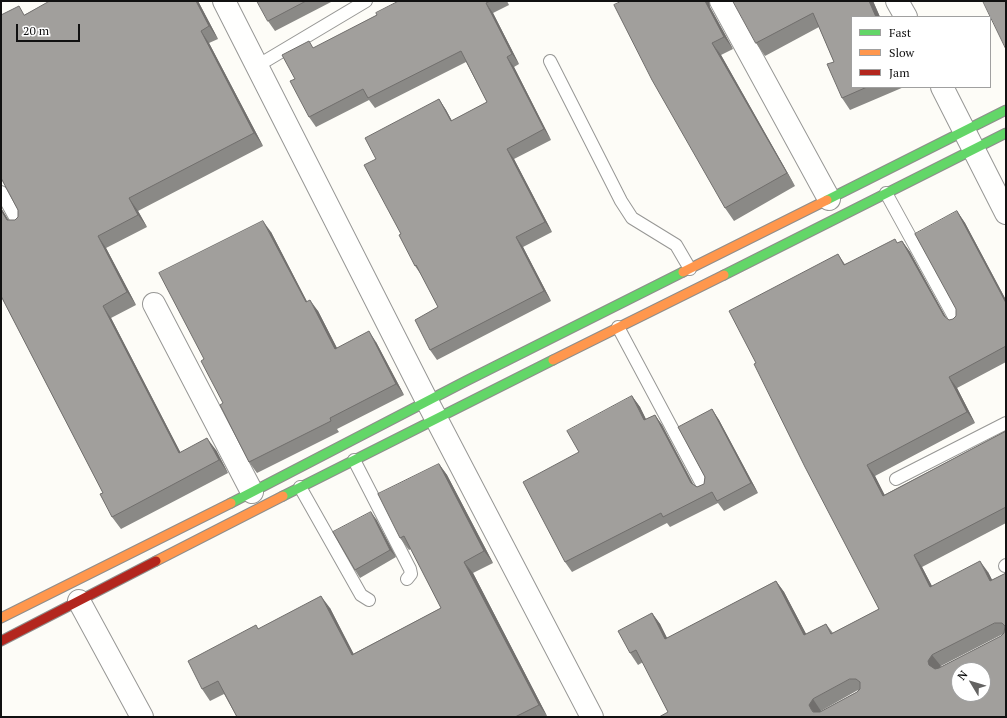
<!DOCTYPE html>
<style>
body{margin:0}
#map{position:relative;width:1007px;height:718px;overflow:hidden;background:#fdfcf7;font-family:"PT Serif",serif}
canvas{display:block}
.frame{position:absolute;inset:0;border:2px solid #111;pointer-events:none}
.legend{position:absolute;left:851px;top:16px;width:140px;height:72px;box-sizing:border-box;background:#fff;border:1px solid #a0a0a0;margin:0;padding:5px 7px;list-style:none;font-size:12px;color:#111}
.legend li{display:flex;align-items:center;gap:8px;height:20px}
.legend b{width:20px;border:1px solid #a0a0a0}
.north{position:absolute;left:951px;top:662px;width:40px;height:40px;box-sizing:border-box;background:#fff;border:1px solid #a0a0a0;border-radius:50%;rotate:308deg;font-size:11px;font-weight:700;line-height:16px;text-align:center;color:#111}
.north::after{content:'';display:block;margin:auto;width:14px;height:18px;background:#646362;clip-path:polygon(50% 0,100% 100%,50% 72%,0 100%)}
.scale{position:absolute;left:16px;top:24px;width:64px;height:18px;box-sizing:border-box;border:2px solid #111;border-top:0;padding-left:5px;font-size:12px;line-height:14px;white-space:nowrap;color:#111;-webkit-text-stroke:3px #fff;paint-order:stroke}
</style>
<div id="map">
<canvas width="1007" height="718"></canvas>
<div class="frame"></div>
<ul class="legend">
<li><b style="height:5px;background:#63d668"></b>Fast</li>
<li><b style="height:5px;background:#ff974d"></b>Slow</li>
<li><b style="height:5px;background:#b3261e"></b>Jam</li>
</ul>
<div class="north">N</div>
<div class="scale">20 m</div>
</div>
<script>
const context = document.querySelector('canvas').getContext('2d');
context.lineJoin = 'round';
function stroke(path, color, width, dash) {
  context.strokeStyle = color;
  context.lineWidth = width;
  context.lineCap = dash ? 'butt' : 'round';
  context.setLineDash(dash || []);
  context.stroke(path);
}
function fill(path, color) {
  context.fillStyle = color;
  context.fill(path, 'evenodd');
}
const lane = new Path2D(`
 M550 61 621 201 632 218 676 245 690 269
 M257 66 366 1
 M1 192 20 226
 M886 193 958 324
 M618 327 705 490
 M354 460 410 569 411 574 407 579
 M896 479 1006 423
 M300 487 361 595 369 600
 M1005 566 1006 565`);
const street = new Path2D(`
 M224 1 427 401 592 717
 M721 1 829 199
 M897 1 906 17
 M942 87 1006 213
 M154 304 252 492
 M79 601 142 717`);
const fast = new Path2D(`
 M827 200 1006 110
 M724 275 1006 133
 M283 496 553 360
 M231 503 466 381 683 272`);
const slow = new Path2D(`
 M683 272 827 200
 M553 360 724 275
 M156 561 283 496
 M1 618 231 503`);
const jam = new Path2D(`
 M1 641 156 561`);
const wall = new Path2D(`
 M198 1 218 39 209 43 263 146 138 211 147 227 106 248 136 305 111 318 180 452 216 450 228 473 121 529 112 517 103 493 1 296V208L8 220H15L18 217 25 14Z
 M257 1H333L275 31 268 21Z
 M399 1H507L509 5 493 13 519 64 514 67 551 140 514 159 552 232 523 247 551 301 437 360 430 350 438 307 422 276 415 266 401 234 376 159 439 99 446 110 452 121 487 102 466 62 375 108 369 100 316 127 309 117 295 79 314 48 377 15Z
 M622 1H709L710 7 733 49 721 55 795 186 734 221 725 208Z
 M733 1H873L880 17H852V87H904L850 110 842 98 834 62 819 27 765 56 756 43Z
 M957 211 965 223 1006 300V362L957 388 975 423 875 476 884 495 1006 431V523L922 567 932 586 988 572 992 580 1006 573V717L668 712 643 662 638 665 630 653 652 613 660 624 667 638 776 581 784 592 806 634 826 624 833 633 879 609 756 363 845 264 898 243 902 241 910 252 946 318 949 320 953 319 956 316ZM1003 634 1001 636 939 668 941 666ZM858 690 857 692 820 712 821 711Z
 M271 232 307 302 318 311 337 348 376 342 404 395 337 429 339 432 257 473 249 462 204 359Z
 M632 396 640 407 646 419 655 415 662 425 694 485 697 487 704 484 712 409 719 420 758 493 724 511 718 503 670 527 667 523 572 572 565 562 579 452Z
 M439 464 447 475 493 563 473 573 547 716 546 717H237L224 694 210 701 202 689 259 629 330 608 353 654 441 608 411 549 409 550 400 538Z
 M376 519 396 557 360 578 355 570Z`);
const shadedWall = new Path2D(`
 M196 1H198L218 39 209 26Z
 M705 1H709L710 7 733 49 724 37Z
 M869 1H873L880 17H876Z
 M486 3 493 13 519 64 512 54Z
 M201 31 209 43 263 146 254 133Z
 M712 43 721 55 795 186 787 173Z
 M507 57 514 67 551 140 544 129Z
 M439 99 446 110 458 132 451 121Z
 M507 149 514 159 552 232 545 222Z
 M129 198 138 211 147 227 138 215Z
 M1 208 3 211 16 232 7 220 1 210Z
 M957 211 965 223 1006 300V303Z
 M263 221 271 232 313 313 306 302Z
 M98 236 106 248 136 305 127 292Z
 M516 237 523 247 551 301 544 291Z
 M902 241 910 252 952 328 944 316Z
 M838 254 846 266 844 265Z
 M310 300 318 311 343 360 335 349Z
 M103 306 111 318 187 465 179 453Z
 M369 331 376 342 404 395 396 384Z
 M949 377 957 388 975 423 967 412Z
 M632 396 640 407 651 430 644 420Z
 M712 409 719 420 758 493 751 483Z
 M655 415 662 425 698 494 691 483Z
 M207 438 216 450 228 473 219 460Z
 M439 464 447 475 493 563 484 551Z
 M867 465 875 476 891 507 883 496Z
 M371 512 376 519 396 557 390 550Z
 M914 555 922 567 938 598 930 587Z
 M980 561 988 572 999 593 990 581Z
 M464 562 473 573 547 716 539 705Z
 M776 581 784 592 813 647 804 635Z
 M321 596 330 608 360 666 352 655Z
 M652 613 660 624 673 650 665 639Z
 M932 655 941 666 937 672 929 665 928 661Z
 M813 699 821 711 818 716 811 709 809 705Z`);
const building = new Path2D(`
 M50 1H196L209 26 201 31 254 133 129 198 138 215 98 236 127 292 103 306 179 453 207 438 219 460 112 517 100 494 103 493 1 296V210L7 220H15L18 217V210L1 178V15L19 6 24 15Z
 M257 1H306L268 21Z
 M399 1H490L486 3 512 54 507 57 544 129 507 149 545 222 516 237 544 291 430 350 415 320 438 307 416 265 415 266 399 235 401 234 364 165 376 159 365 138 439 99 451 121 487 102 461 51 368 98 363 89 309 117 290 81 295 79 282 55 309 41 313 48 377 15 376 13Z
 M622 1H705L724 37 712 43 787 173 725 208 652 80 614 5Z
 M733 1H869L876 17H852V87H867L842 98 827 64 834 62 813 13 756 43Z
 M983 1H1006V49Z
 M957 211 1006 303V346L949 377 967 412 867 465 883 496 1006 431V507L914 555 930 587 980 561 990 581 1006 573V717H659L668 712 636 650 630 653 618 631 652 613 665 639 776 581 804 635 826 624 831 634 879 609 805 467 754 364 756 363 729 311 838 254 844 265 895 239 897 243 902 241 944 316 949 320 953 319 956 316V309L915 234ZM995 623H1002L1005 626 1004 633 1001 636 939 668 935 669 929 665 928 661 932 655ZM959 670H983V694H959ZM850 679H856L860 682V689L857 692 820 712H813L811 709 809 705 813 699Z
 M263 221 306 302 310 300 335 349 369 331 396 384 330 418 331 421 249 462 220 405 223 403 201 361 204 359 159 273Z
 M632 396 644 420 655 415 691 483 697 487 704 484 705 477 678 427 712 409 751 483 717 501 712 492 663 517 661 513 565 562 523 482 579 452 567 431Z
 M439 464 484 551 464 562 539 705 515 717H237L218 681 202 689 188 661 256 625 258 629 321 596 352 655 441 608 404 536 400 538 378 494Z
 M371 512 390 550 355 570 333 532Z`);
stroke(lane, '#979795', 14);
stroke(street, '#979795', 24);
stroke(fast, '#8e8d8b', 11);
stroke(slow, '#8e8d8b', 11);
stroke(jam, '#8e8d8b', 11);
stroke(lane, '#fffffe', 12);
stroke(street, '#fffffe', 22);
stroke(fast, '#63d668', 9);
stroke(slow, '#ff974d', 9);
stroke(jam, '#b3261e', 9);
fill(wall, '#8a8986');
fill(shadedWall, '#716f6d');
fill(building, '#a19f9c');
stroke(building, '#716f6d', 1);
</script>
